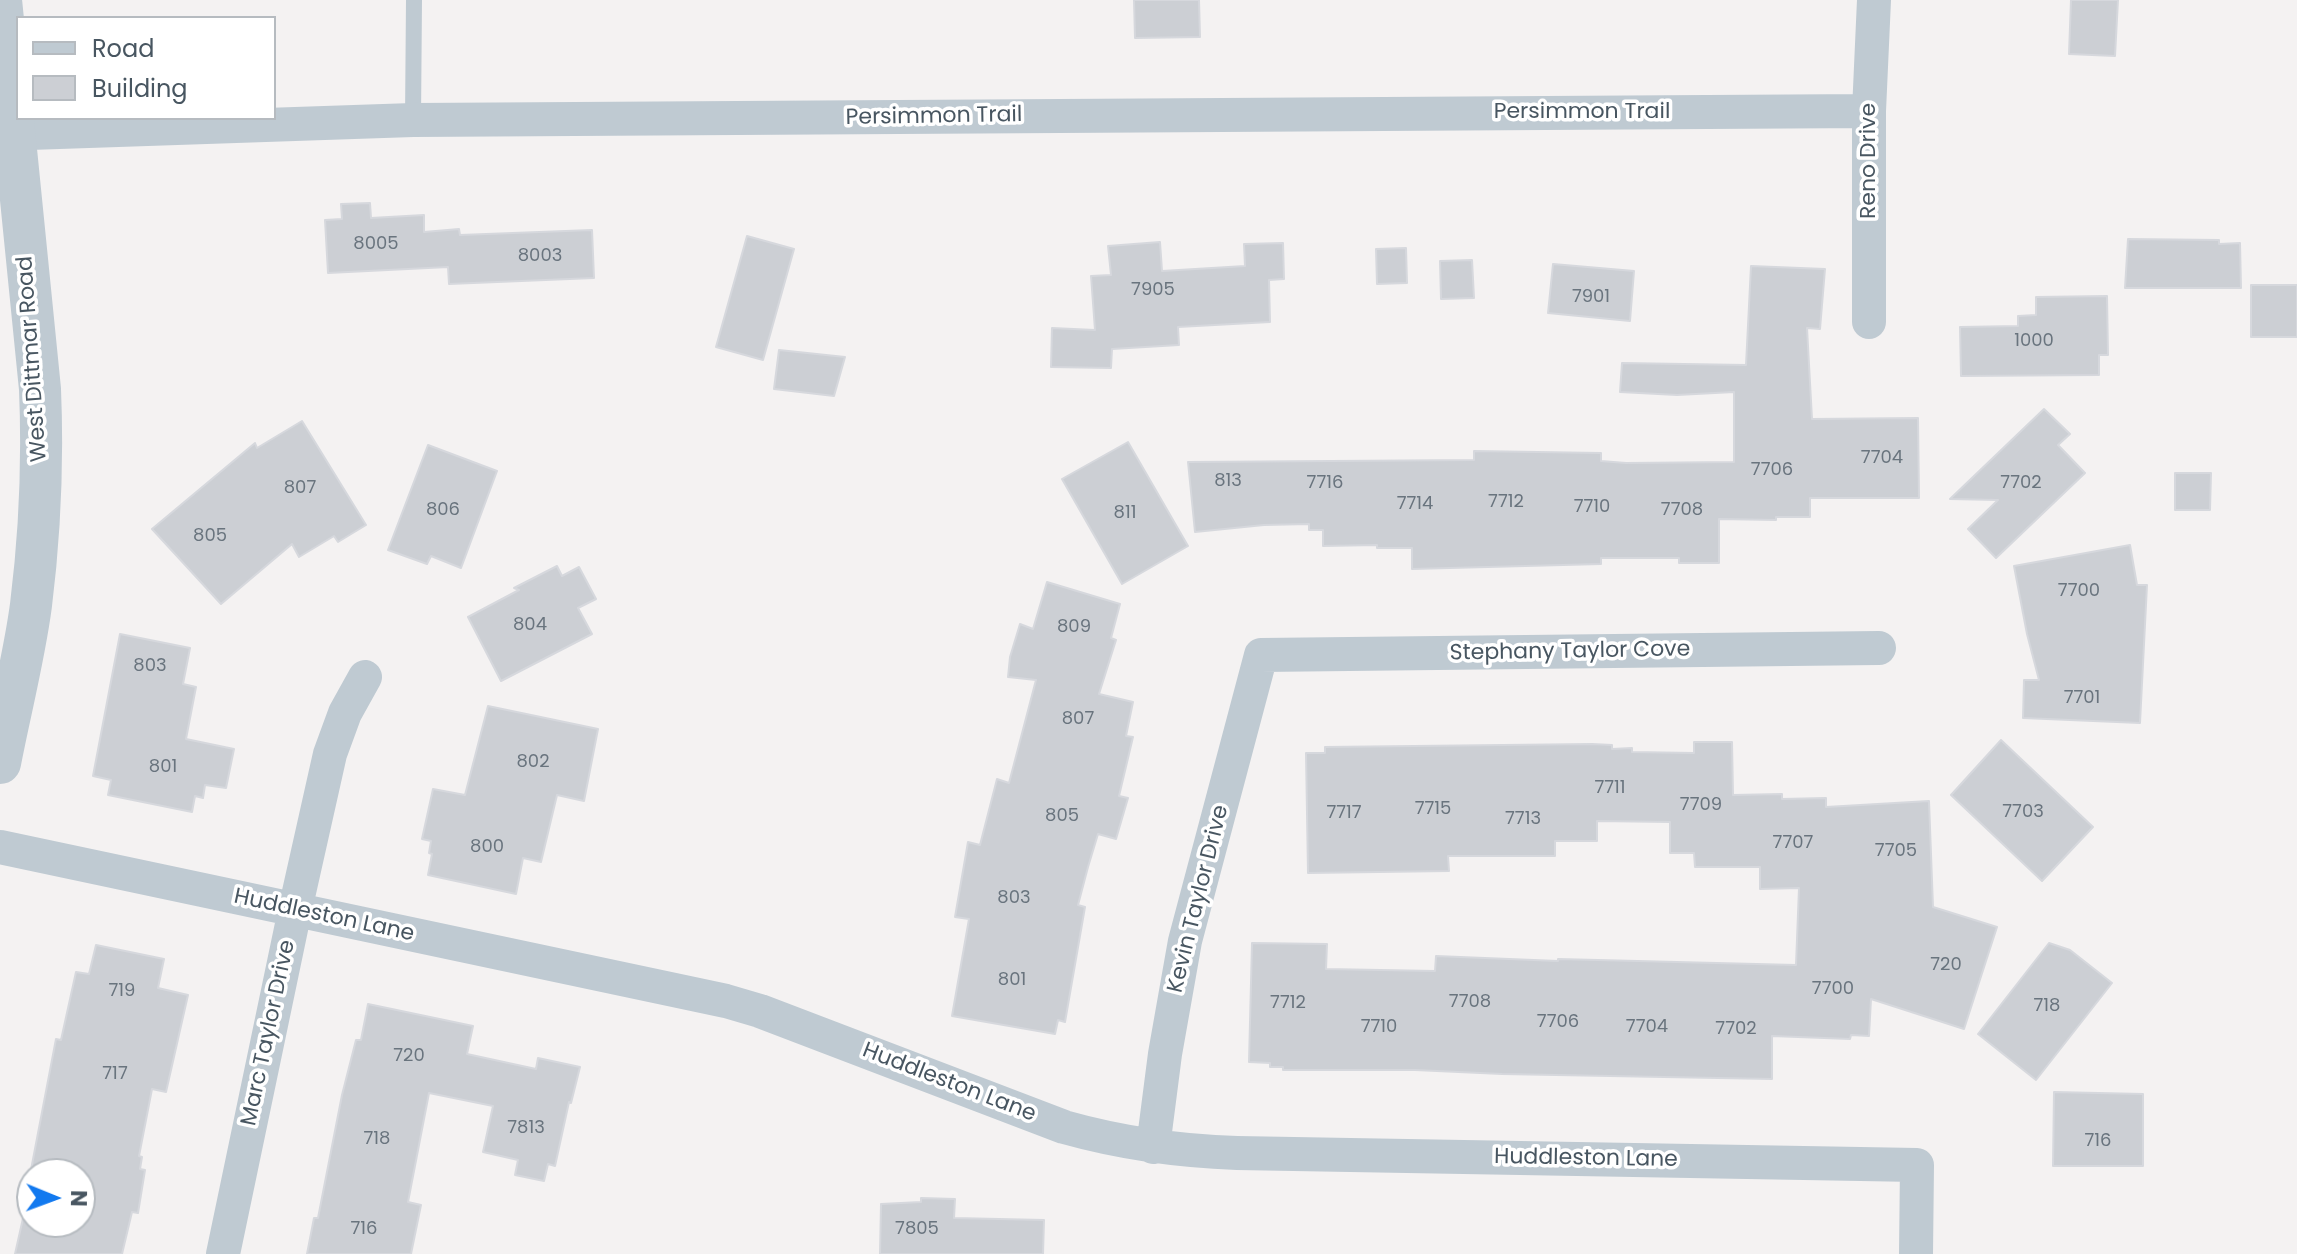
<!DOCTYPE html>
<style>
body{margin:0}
#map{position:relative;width:2297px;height:1254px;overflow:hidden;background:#f4f2f2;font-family:Poppins,sans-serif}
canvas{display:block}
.legend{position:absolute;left:16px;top:16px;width:260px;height:104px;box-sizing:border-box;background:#fff;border:2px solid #b6bbc0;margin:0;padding:10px 14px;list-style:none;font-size:24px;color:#485661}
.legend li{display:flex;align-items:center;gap:16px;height:40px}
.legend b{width:40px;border:2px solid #b6bbc0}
.north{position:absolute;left:16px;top:1158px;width:80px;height:80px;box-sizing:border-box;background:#fff;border:2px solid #b6bbc0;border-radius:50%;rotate:91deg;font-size:22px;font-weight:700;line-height:32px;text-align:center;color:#485661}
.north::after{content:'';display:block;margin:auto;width:28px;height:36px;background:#1279ef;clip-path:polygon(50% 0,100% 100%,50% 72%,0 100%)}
</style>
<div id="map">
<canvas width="2297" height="1254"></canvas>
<ul class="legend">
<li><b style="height:10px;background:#bfcad2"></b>Road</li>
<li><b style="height:22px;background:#cccfd4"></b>Building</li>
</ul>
<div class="north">N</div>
</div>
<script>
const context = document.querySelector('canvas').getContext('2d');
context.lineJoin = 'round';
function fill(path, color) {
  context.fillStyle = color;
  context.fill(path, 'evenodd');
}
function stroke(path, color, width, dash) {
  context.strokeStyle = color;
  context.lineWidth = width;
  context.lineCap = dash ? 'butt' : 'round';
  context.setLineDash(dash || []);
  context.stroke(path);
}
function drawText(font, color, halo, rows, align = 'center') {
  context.font = font + ' Poppins,sans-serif';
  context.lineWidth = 7;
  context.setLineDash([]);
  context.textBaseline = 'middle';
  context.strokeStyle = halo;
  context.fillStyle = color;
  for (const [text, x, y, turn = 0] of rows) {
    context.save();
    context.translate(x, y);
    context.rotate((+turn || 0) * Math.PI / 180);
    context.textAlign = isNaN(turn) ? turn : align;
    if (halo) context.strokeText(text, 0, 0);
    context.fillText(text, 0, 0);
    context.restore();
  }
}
const building = new Path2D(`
 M1134 0H1199L1200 37 1135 38Z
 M2071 0H2118L2115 56 2069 54Z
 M370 203 371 218 424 215V232L459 229 460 235 592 230 594 278 449 284 448 267 328 273 325 220 342 219 341 204Z
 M747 236 794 249 763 360 716 347Z
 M2128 239 2219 240V244L2240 243 2241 288H2125Z
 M1160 242 1162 271 1245 266 1244 244 1283 243 1284 279 1269 280 1270 322 1178 327 1179 345 1112 349 1111 368 1051 367 1052 328 1095 330 1091 276 1111 275 1108 246Z
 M1406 248 1407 283 1377 284 1376 249Z
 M1472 260 1474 298 1441 299 1440 261Z
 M1553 264 1634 271 1630 321 1548 313Z
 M1751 266 1825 269 1820 329 1807 328 1812 419 1918 418 1919 498H1810V517H1776V520L1719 519V563H1679V558H1601V564L1412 569V548H1377V545L1323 546V530H1309V524L1264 525 1195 532 1188 462 1474 460V451L1601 453V461L1626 463 1734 462V392L1677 395 1620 392 1622 363 1746 365Z
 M2251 285H2297V337H2251Z
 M2107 296 2108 355H2099V375L1961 376 1960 327 2018 326V316L2036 315V297Z
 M779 350 845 357 834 396 774 389Z
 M2044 409 2070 434 2058 445 2085 473 1996 558 1968 529 1998 500 1950 499Z
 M302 421 366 525 338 542 334 536 299 557 292 544 221 604 152 529 255 443 257 448Z
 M1128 442 1188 546 1122 584 1062 479Z
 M428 445 497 471 461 568 431 556 427 564 388 550Z
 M2175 473H2211L2210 510H2175Z
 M2130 545 2137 585H2147L2140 723 2023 718 2024 680H2039L2027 634 2014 566Z
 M557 566 562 576 579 567 596 599 578 608 592 634 501 681 468 617 519 590 514 588Z
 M1047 582 1120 604 1111 638 1116 640 1099 694 1133 702 1126 736 1133 737 1119 796 1128 798 1116 839 1098 834 1088 867 1078 905 1085 907 1065 1022 1058 1020 1055 1034 952 1016 969 919 955 917 968 842 980 845 997 779 1009 783 1036 680 1008 677 1010 657 1020 624 1033 629Z
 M120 634 190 648 183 684 196 687 186 739 234 749 226 788 205 785 203 798 195 796 192 812 108 795 111 780 93 776Z
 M488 706 598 729 584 801 557 795 541 862 523 858 516 894 428 875 432 854 429 853 431 841 422 839 433 789 465 795Z
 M2001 740 2093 827 2042 881 1951 795Z
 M1694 742H1732L1733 795 1782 794V799L1826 798V807L1929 801 1933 907 1997 927 1964 1029 1871 999 1869 1036 1851 1035 1850 1039 1772 1036V1079L1502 1074 1415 1070H1283V1067H1270V1063L1249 1062 1252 943 1327 944 1326 969 1435 971 1436 956 1558 961V959L1796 965 1799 888 1760 889V867H1695L1694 853H1670V822L1597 821V841H1555V856H1448L1449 871 1308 873 1306 753H1325V747L1592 744 1612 745V749L1632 748V752L1694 753Z
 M2049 943 2070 950 2112 983 2036 1080 1978 1034Z
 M96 945 164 959 158 988 188 995 166 1092 152 1089 139 1156 142 1157 140 1169 145 1170 138 1213 132 1212 122 1254H15L32 1178V1222H80V1174L30 1175 56 1039 61 1040 76 972 89 974Z
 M368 1004 473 1026 467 1054 536 1069 538 1058 580 1067 571 1103 569 1102 555 1166 548 1164 544 1181 515 1175 518 1160 483 1152 493 1106 429 1093 408 1202 421 1205 411 1254H307L314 1218H318L342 1095 356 1040H361Z
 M2054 1092 2143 1094V1166H2053Z
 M921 1198 955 1199 954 1218 1044 1220 1043 1254H880L881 1204 921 1202Z`);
const service = new Path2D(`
 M413 120 414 0`);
const minor = new Path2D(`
 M0 134 413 120 1869 111
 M1869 322V111L1874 0
 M0 847 726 1001 760 1011 1064 1127C1121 1143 1177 1151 1237 1153L1917 1165 1916 1254
 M1153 1147 1165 1054 1185 941 1261 655 1879 648
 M223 1254 295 910 330 754 345 713 365 677`);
const tertiary = new Path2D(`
 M0 763C10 711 24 658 31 605 40 533 43 461 40 389L1 0`);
const numberNames = [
 ["8005",376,244],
 ["8003",540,256],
 ["7905",1153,290],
 ["7901",1591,297],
 ["1000",2034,341],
 ["7704",1882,458],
 ["7706",1772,470],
 ["813",1228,481],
 ["7716",1325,483],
 ["7702",2021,483],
 ["807",300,488],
 ["7712",1506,502],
 ["7714",1415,504],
 ["7710",1592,507],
 ["806",443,510],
 ["7708",1682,510],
 ["811",1125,513],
 ["805",210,536],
 ["7700",2079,591],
 ["804",530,625],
 ["809",1074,627],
 ["803",150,666],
 ["7701",2082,698],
 ["807",1078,719],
 ["802",533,762],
 ["801",163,767],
 ["7711",1610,788],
 ["7709",1701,805],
 ["7715",1433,809],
 ["7703",2023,812],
 ["7717",1344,813],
 ["805",1062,816],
 ["7713",1523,819],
 ["7707",1793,843],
 ["800",487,847],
 ["7705",1896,851],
 ["803",1014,898],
 ["720",1946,965],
 ["801",1012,980],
 ["7700",1833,989],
 ["719",122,991],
 ["7708",1470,1002],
 ["7712",1288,1003],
 ["718",2047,1006],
 ["7706",1558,1022],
 ["7710",1379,1027],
 ["7704",1647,1027],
 ["7702",1736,1029],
 ["720",409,1056],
 ["717",115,1074],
 ["7813",526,1128],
 ["718",377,1139],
 ["716",2098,1141],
 ["716",364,1229],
 ["7805",917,1229]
];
const streetNames = [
 ["Persimmon Trail",1582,112],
 ["Persimmon Trail",934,117,-1],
 ["Reno Drive",1869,161,-90],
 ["West Dittmar Road",33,359,-94],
 ["Stephany Taylor Cove",1570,652,-1],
 ["Kevin Taylor Drive",1199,899,-76],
 ["Huddleston Lane",324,916,12],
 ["Marc Taylor Drive",269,1033,-78],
 ["Huddleston Lane",949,1083,21],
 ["Huddleston Lane",1586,1159,1]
];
fill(building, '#cccfd4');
stroke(building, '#d6d8dd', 2);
stroke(service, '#bfcad2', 16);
stroke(minor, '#bfcad2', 34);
stroke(tertiary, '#bfcad2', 42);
drawText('18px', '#69747e', null, numberNames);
drawText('22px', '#485661', '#fff', streetNames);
</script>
